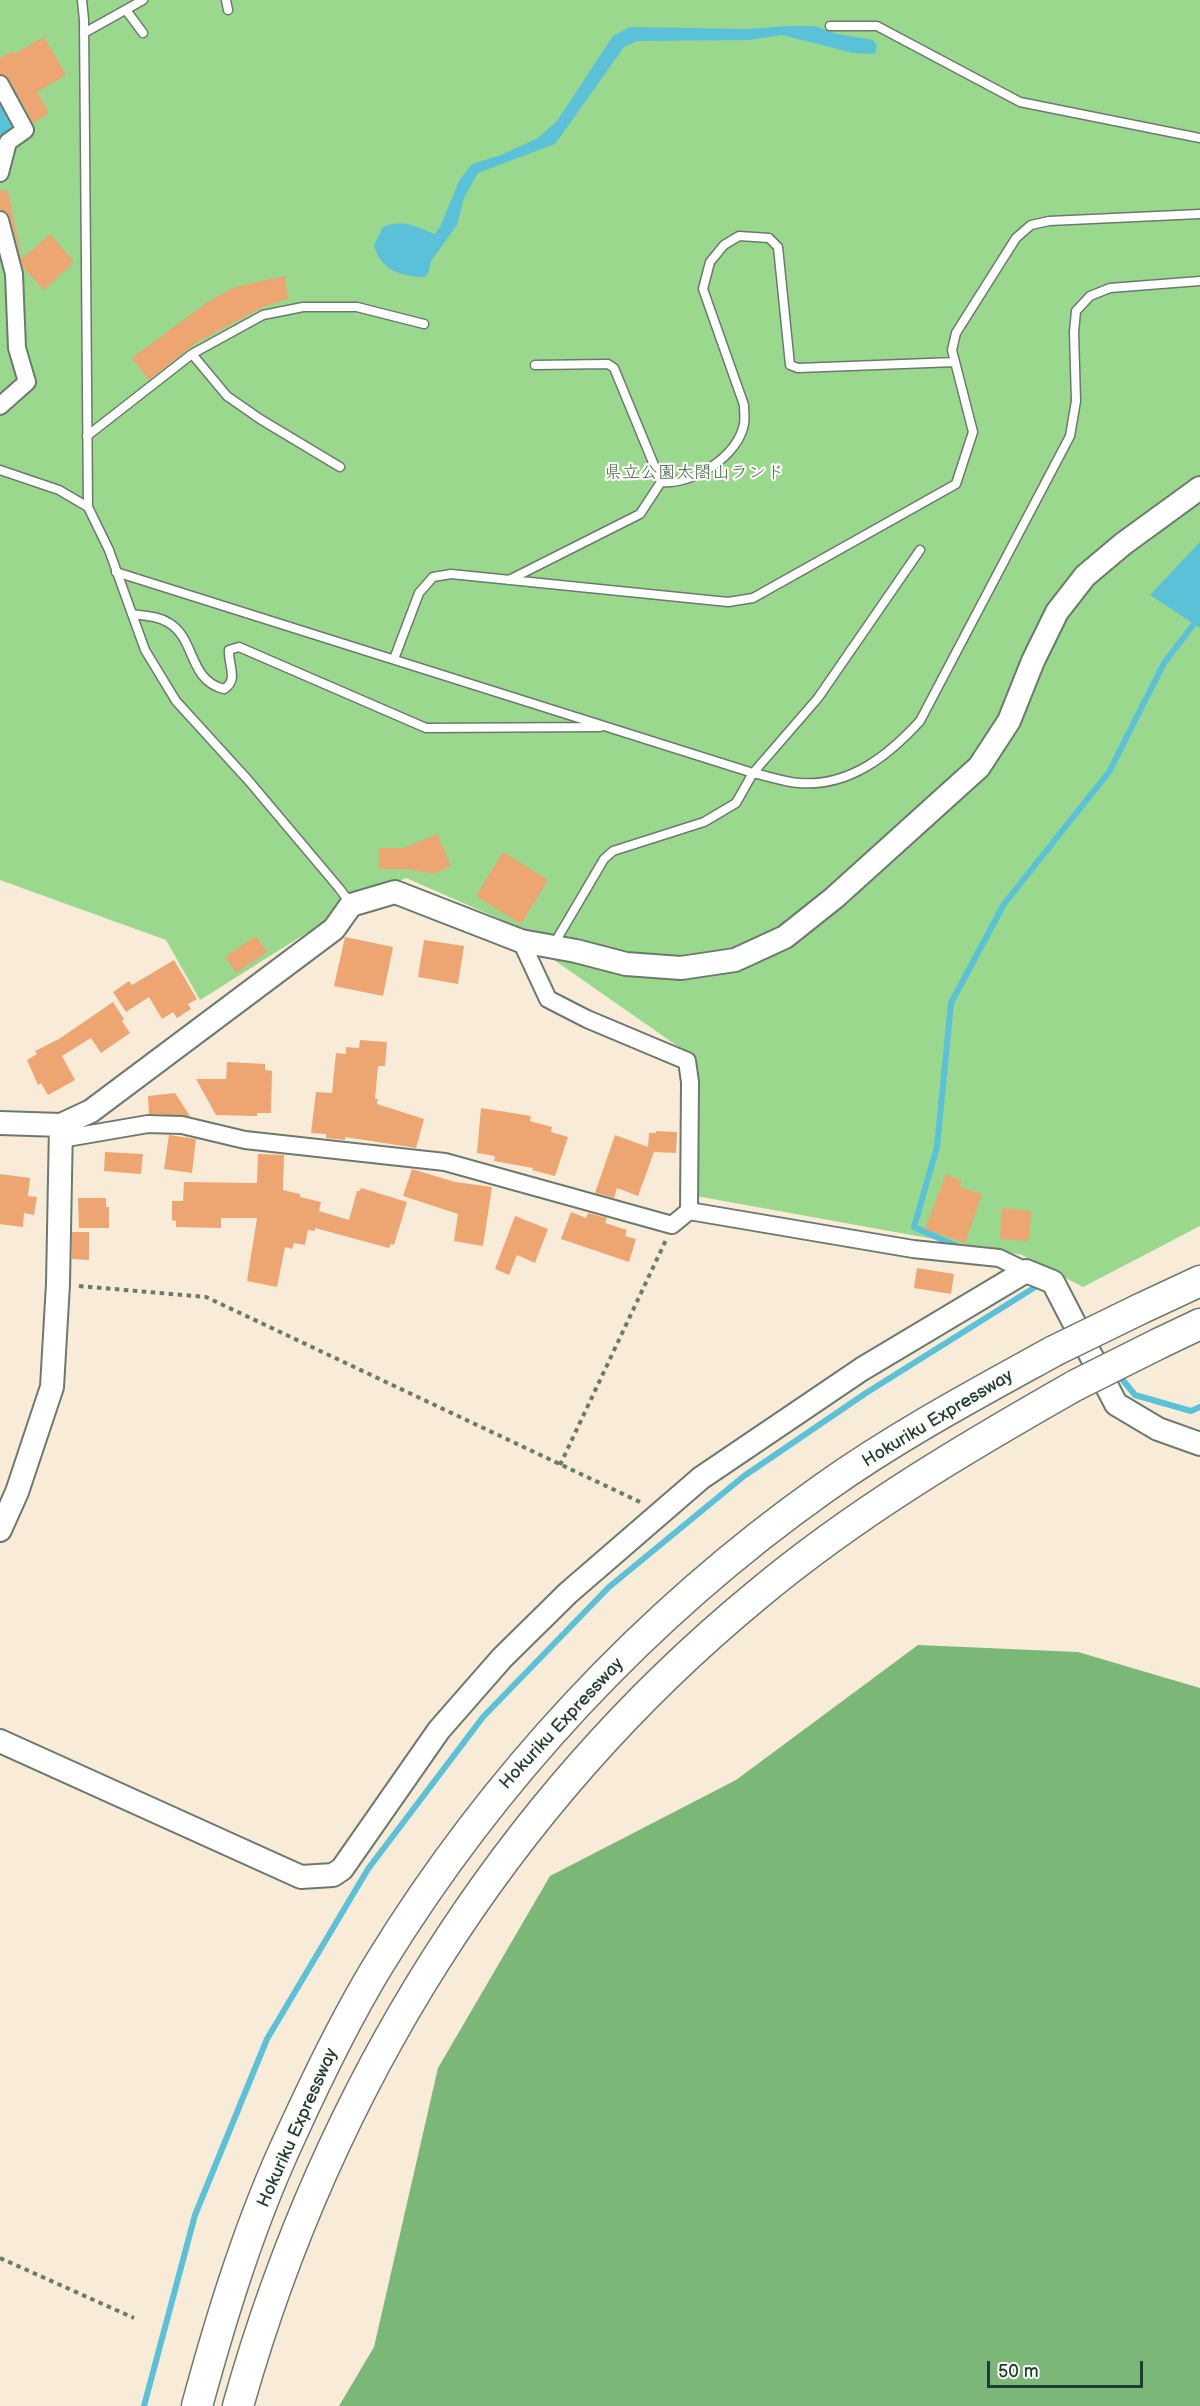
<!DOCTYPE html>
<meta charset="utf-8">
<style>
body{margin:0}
#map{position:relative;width:1200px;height:2406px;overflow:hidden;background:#f8ebd8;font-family:"Balsamiq Sans",sans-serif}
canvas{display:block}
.scale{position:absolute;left:987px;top:2361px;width:156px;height:27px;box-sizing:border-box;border:3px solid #1f3d34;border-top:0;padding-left:8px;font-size:18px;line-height:21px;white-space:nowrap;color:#1f3d34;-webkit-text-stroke:4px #fdfcf7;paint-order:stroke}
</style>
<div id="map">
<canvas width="1200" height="2406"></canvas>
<div class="scale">50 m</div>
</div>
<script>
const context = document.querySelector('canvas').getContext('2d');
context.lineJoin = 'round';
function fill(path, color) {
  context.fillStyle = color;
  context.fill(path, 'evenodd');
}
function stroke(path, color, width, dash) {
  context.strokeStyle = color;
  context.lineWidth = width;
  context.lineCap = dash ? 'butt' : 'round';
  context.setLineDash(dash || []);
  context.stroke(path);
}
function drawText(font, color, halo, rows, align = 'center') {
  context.font = font + ' "Balsamiq Sans","Klee One",sans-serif';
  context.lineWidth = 4.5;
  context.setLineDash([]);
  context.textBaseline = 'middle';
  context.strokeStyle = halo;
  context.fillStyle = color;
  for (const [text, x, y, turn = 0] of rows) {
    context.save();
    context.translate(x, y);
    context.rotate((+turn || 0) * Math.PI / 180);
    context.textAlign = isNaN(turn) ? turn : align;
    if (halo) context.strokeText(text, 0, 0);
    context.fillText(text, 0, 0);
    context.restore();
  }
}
const green = new Path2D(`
 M0 0H1200V1226L1083 1287 1022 1255 696 1196V1059L544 953 532 933 406 878 351 905 200 1000 166 940 0 880Z`);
const forest = new Path2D(`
 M918 1645 1078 1652 1200 1688V2406H339L374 2347 438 2068 550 1876 736 1780Z`);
const water = new Path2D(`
 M788 26H815L837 34 873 40 877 45 875 54 853 53 782 35 750 40 637 41 624 47 555 144 478 173 464 198 457 225 431 261 429 271 425 277C401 277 380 270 374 245L383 227C404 218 415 227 435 234L441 225 459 181 472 164 501 155 538 138 557 121 613 36 630 27 748 29Z
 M0 102 14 126 0 138Z
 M1200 542V628L1150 595Z`);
const stream = new Path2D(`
 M961 1248 914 1227 937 1147 951 1003 1004 904 1109 772 1164 663 1194 624
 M1117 1373 1135 1395 1191 1411 1200 1407
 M144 2406 195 2215 267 2039 368 1869 483 1717 609 1587 744 1476 866 1393 1040 1284`);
const building = new Path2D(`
 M44 37 66 75 37 92 49 113 33 123 9 79 0 74V58L13 51 14 54Z
 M8 190 22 259 50 234 74 262 44 290 23 267 10 217 7 212 0 210V191Z
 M285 276 288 299 265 306 197 342 149 380 132 358 209 301 235 287Z
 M437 834 451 866 434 874 408 869H379V848H404Z
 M503 852 548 880 521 924 476 896Z
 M256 936 267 952 236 973 225 957Z
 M345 937 393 947 383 996 334 986Z
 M424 940 464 946 458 984 418 977Z
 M174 960 197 999 188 1004 191 1009 177 1018 173 1012 162 1019 149 997 126 1012 113 992 129 981 132 985Z
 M113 1002 124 1019 122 1021 130 1033 101 1053 91 1038 62 1056 75 1080 48 1095 41 1083 38 1085 27 1060 37 1054 35 1051 59 1039Z
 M360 1040 387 1042 385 1066H378L375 1099H378L377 1104 424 1119 416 1148 345 1137V1140L326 1138V1134L311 1133 316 1092 332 1093 336 1053 346 1054V1047L359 1048Z
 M227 1062 265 1064V1070L272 1071 271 1113H257V1116L216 1115 196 1079H226Z
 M175 1093 190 1116 149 1114 148 1096Z
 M481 1108 531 1116 530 1121 552 1127 551 1132 568 1137 555 1176 532 1170 533 1168 494 1161 495 1156 477 1153Z
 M656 1131 677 1132 676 1153 654 1152 638 1196 617 1188 614 1198 595 1193 615 1135 648 1147 649 1133H656Z
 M169 1135 196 1139 192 1173 164 1169Z
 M105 1152 143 1154 141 1174 104 1171Z
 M258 1154 284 1155 283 1190 300 1194V1197L321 1202 319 1211 349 1220 357 1191H360L361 1188 407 1202 394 1245 391 1244 389 1248 315 1228V1231L308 1230 305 1245 294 1243 292 1249 285 1247 277 1287 247 1281 257 1218H221V1228L176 1227V1221L172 1220V1201H183L184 1182 257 1183Z
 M412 1169 455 1182 492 1187 483 1246 454 1241 458 1214 403 1196Z
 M0 1174 30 1178 28 1196 37 1197 34 1215 24 1213 23 1227 0 1224Z
 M946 1174 962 1181 959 1187 982 1194 965 1243 925 1229Z
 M78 1198H106V1207H109V1228H79Z
 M1002 1208 1031 1211 1029 1241 1000 1239Z
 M571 1212 586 1218 588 1213 607 1218 605 1223 627 1230 625 1236 636 1239 629 1262 561 1239Z
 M515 1216 548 1229 535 1263 517 1255 509 1275 495 1269Z
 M72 1232H89V1260L72 1259Z
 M917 1268 954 1274 951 1294 914 1288Z`);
const path = new Path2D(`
 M79 1286 206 1297 640 1502
 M560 1465 666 1240
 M0 2258 134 2318`);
const lane = new Path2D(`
 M82 0 84 20 88 507 109 550 145 650 176 701 248 780 339 888 351 904
 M226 0 228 10
 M126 10 143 33
 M830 26H877L1020 102 1200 138
 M84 33 143 0
 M192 354 263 315 303 307H357L424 324
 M535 365 608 364 614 368 661 482
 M87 436 192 354 227 396 260 419 340 467
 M0 470 59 490 88 507
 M116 572 753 773C768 776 784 782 799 783 849 787 888 756 920 721L1070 436 1076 401 1074 332 1076 311 1090 296 1110 288 1200 281
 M509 580 640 514 661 482C692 485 738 457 744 424 745 418 744 411 744 405L703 289 710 262 724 245 739 236 769 238 778 247 790 365 798 368 955 362
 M132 614C145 616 158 616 169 623 196 639 188 680 224 689 239 680 228 665 229 650L239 647 426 728 600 727
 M394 659 419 593 433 577 451 574 728 602 753 598 956 484 973 432 952 350 956 333 1016 238 1031 225 1049 221 1200 214
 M554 944 604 859 613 851 704 822 736 803 753 773 818 698 920 550`);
const street = new Path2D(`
 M0 84 25 130 8 142 0 173
 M0 220 14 274 17 348 27 382 0 406
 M521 941 548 999 587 1019 687 1061 690 1082 689 1211
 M61 1139 148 1124 182 1125 245 1140 445 1162 672 1225 689 1211 913 1249 999 1258 1026 1271`);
const secondary = new Path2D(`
 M0 1123 61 1125 91 1111 334 929 351 905 395 892 521 941 576 951 626 964 681 968 735 960 785 937 834 898 979 767 1009 721 1033 661 1057 612 1085 576 1123 544 1200 488
 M0 1530 17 1492 52 1387 58 1284 61 1125
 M0 1741 301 1877 333 1875 342 1869 439 1730 502 1658 568 1593 701 1478 862 1369 1026 1271 1053 1282 1116 1404 1158 1429 1200 1444`);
const highway = new Path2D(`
 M1140 1309 1200 1281
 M1160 1343 1200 1324
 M197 2406C222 2314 251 2220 292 2133 318 2076 346 2018 379 1964 493 1778 646 1614 824 1488 897 1436 976 1394 1054 1351
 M238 2406C327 2090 502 1805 757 1595 855 1513 965 1448 1076 1385`);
const highwayBridge = new Path2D(`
 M1054 1351 1140 1309
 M1076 1385 1160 1343`);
const parkNames = [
 ["県立公園太閤山ランド",694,473]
];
const streetNames = [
 ["Hokuriku Expressway",938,1419,-31],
 ["Hokuriku Expressway",562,1724,-47],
 ["Hokuriku Expressway",298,2128,-66]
];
fill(green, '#9ad88d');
fill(forest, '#7bb878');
fill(water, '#5ac1d8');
stroke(stream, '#5ac1d8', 6);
fill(building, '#eda672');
stroke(lane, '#6b7a6d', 11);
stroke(street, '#6b7a6d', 20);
stroke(secondary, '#6b7a6d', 26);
stroke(highway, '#6b7a6d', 33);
stroke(path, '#6b7a6d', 4, [4.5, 4.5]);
stroke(lane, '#fff', 8);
stroke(street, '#fff', 16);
stroke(secondary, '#fff', 22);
stroke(highway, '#fff', 30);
stroke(highwayBridge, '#6b7a6d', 33, []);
stroke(highwayBridge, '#fff', 30);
drawText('18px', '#3e644a', '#fdfcf7', parkNames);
drawText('18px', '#1f3d34', '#fdfcf7', streetNames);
</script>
